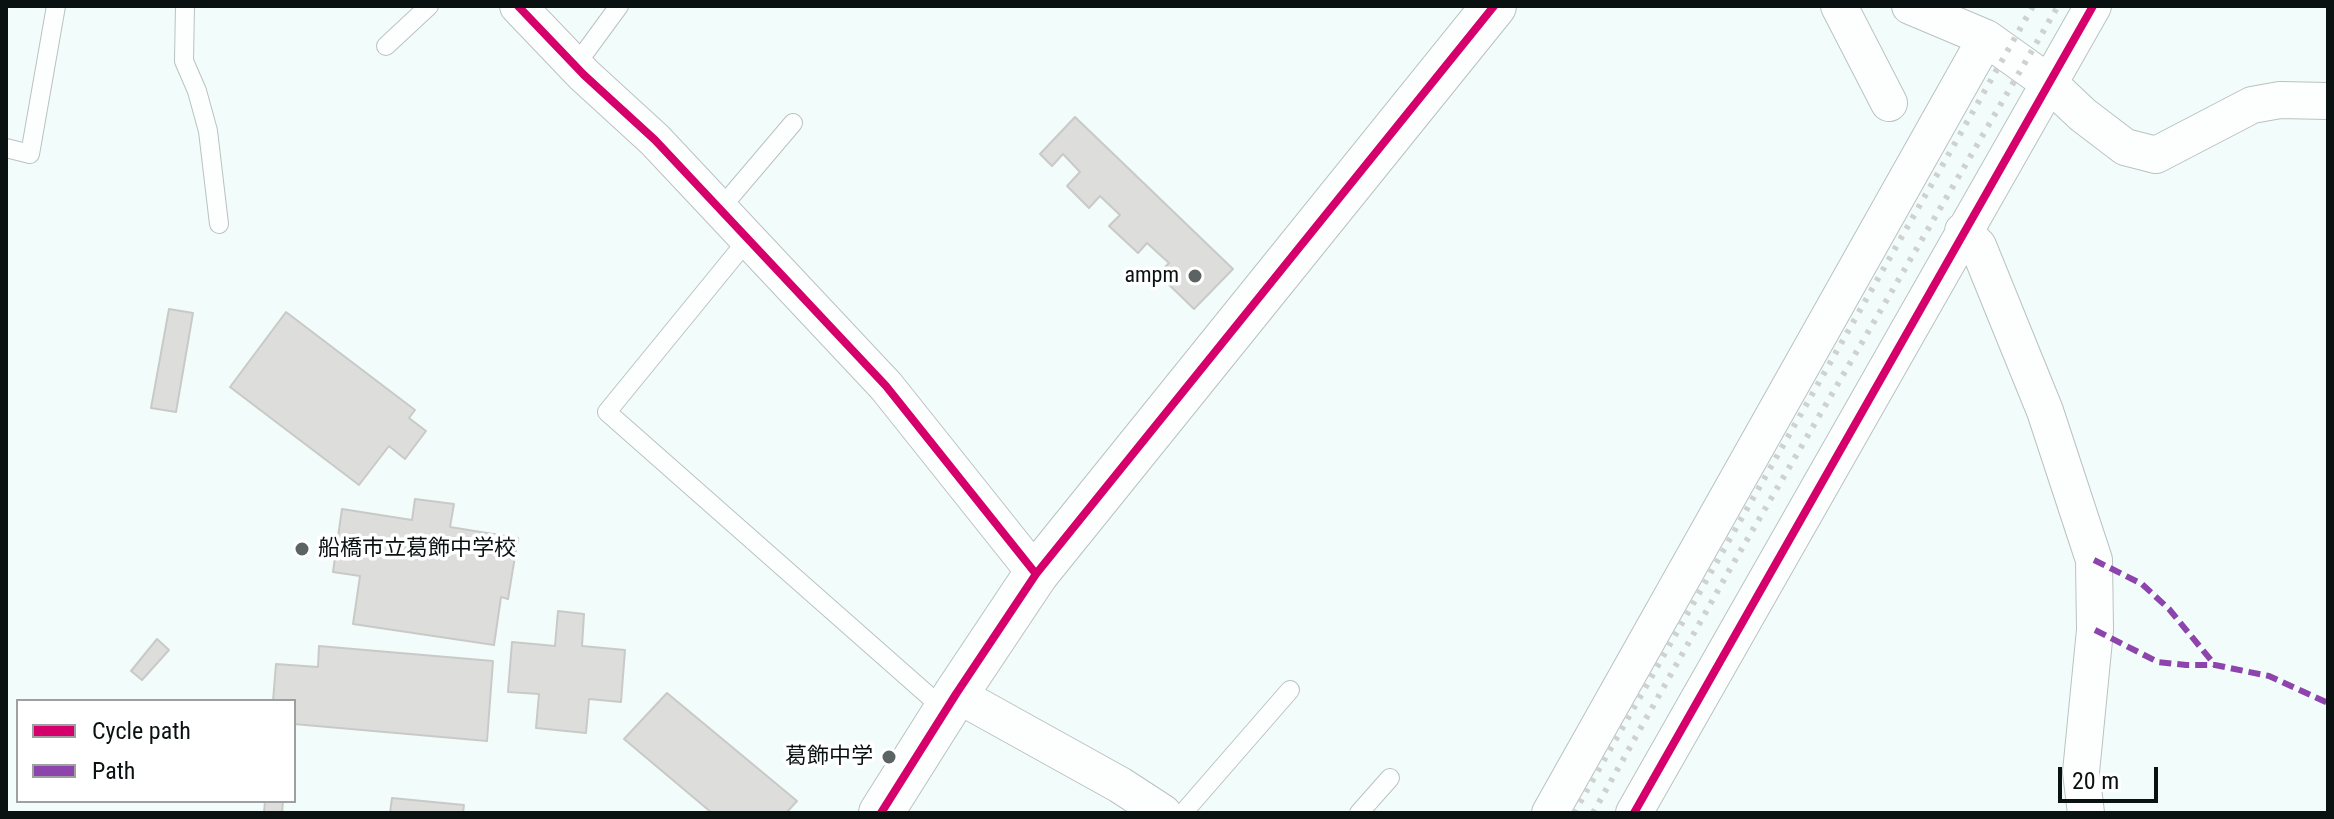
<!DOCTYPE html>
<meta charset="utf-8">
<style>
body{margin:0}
#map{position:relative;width:2334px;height:819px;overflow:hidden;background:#f2fcfa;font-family:"Roboto Condensed",sans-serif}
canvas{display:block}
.frame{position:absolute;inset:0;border:8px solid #0a1111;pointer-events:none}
.legend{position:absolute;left:16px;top:699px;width:280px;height:104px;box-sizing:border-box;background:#fff;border:2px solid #9da0a0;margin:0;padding:10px 14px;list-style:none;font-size:24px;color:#0a1111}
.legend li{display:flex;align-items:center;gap:16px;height:40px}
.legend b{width:40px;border:2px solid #9da0a0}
.scale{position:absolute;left:2058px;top:767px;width:100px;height:36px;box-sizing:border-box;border:4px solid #0a1111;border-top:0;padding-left:10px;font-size:24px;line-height:28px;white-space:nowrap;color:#0a1111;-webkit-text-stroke:6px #fff;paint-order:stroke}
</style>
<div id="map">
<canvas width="2334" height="819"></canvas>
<div class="frame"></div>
<ul class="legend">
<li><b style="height:10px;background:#d6006c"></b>Cycle path</li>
<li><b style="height:10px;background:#8e44ad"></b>Path</li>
</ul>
<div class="scale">20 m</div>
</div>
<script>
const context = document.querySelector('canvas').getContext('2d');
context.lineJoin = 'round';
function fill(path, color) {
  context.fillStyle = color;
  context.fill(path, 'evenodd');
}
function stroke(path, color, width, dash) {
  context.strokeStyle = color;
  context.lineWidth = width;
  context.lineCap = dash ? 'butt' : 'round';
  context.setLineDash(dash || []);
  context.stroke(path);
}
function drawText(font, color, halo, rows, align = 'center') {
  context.font = font + ' "Roboto Condensed","Noto Sans JP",sans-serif';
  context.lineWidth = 7;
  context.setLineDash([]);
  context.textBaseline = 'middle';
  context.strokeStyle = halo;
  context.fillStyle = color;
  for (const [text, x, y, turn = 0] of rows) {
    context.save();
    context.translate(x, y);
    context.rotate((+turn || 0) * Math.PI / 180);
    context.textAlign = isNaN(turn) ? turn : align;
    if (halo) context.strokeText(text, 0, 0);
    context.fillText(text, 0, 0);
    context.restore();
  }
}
const building = new Path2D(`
 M1075 117 1233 269 1194 309 1158 274 1169 263 1147 243 1138 253 1109 226 1120 215 1100 196 1089 208 1067 186 1080 172 1063 154 1052 166 1040 154Z
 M169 309 193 313 176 412 151 408Z
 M286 312 415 410 409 418 426 431 405 459 389 446 359 485 230 387Z
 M415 499 454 504 450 527 518 538 508 599 501 597 494 645 353 624 360 576 333 572 342 509 412 520Z
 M558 611 584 614 582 646 625 650 621 702 589 699 586 733 536 728 539 694 508 692 512 642 555 646Z
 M157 639 169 650 142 680 131 671Z
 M319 646 493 661 487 741 294 724V701H273L276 664 318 667Z
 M667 693 797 801 786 813H712L624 739Z
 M392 798 464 805 463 813H390Z
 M265 801H283L282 813H264Z`);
const lane = new Path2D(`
 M185 6 184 61 197 91 208 131 219 224
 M386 46 429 6
 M575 66 619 6
 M6 148 30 154 56 6
 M720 209 793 123
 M749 238 607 412 946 711
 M1183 813 1290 690
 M1359 813 1390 778`);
const street = new Path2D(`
 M518 6 584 75 655 140 886 386 1036 574
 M1839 6 1889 103
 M1910 6 1986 38 2049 83 2083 115 2125 147 2156 155 2252 105 2280 100 2328 101
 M1963 231 1978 246 2045 411 2094 560 2095 630 2081 772 2086 813
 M956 694 1120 785 1163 813
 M1550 813 1986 38
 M1634 813 2093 6`);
const secondary = new Path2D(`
 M881 813 956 694 1036 574 1494 6`);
const rail = new Path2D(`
 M1574 813 2033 6
 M1593 813 1730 569 2058 6`);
const quiet = new Path2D(`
 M2094 560 2142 584 2169 609 2215 665
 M2095 630 2158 662 2186 665H2215L2269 676 2328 703`);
const cycleway = new Path2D(`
 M518 6 584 75 655 140 886 386 1036 574
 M881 813 956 694 1036 574 1494 6
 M1634 813 2093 6`);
const markers = [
 [1195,276,8,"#5b6363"],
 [302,549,8,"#5b6363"],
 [889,757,8,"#5b6363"]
];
const poiNames = [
 ["ampm",1179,276],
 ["船橋市立葛飾中学校",318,549,"left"],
 ["葛飾中学",873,757]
];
fill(building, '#dddedb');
stroke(building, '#c9cac7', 2);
stroke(lane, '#bac2c1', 20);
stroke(street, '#bac2c1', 38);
stroke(secondary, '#bac2c1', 46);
stroke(lane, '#fdfffe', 18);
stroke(street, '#fdfffe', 36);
stroke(secondary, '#fdfffe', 44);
stroke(rail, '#ced1d0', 6, [4, 8]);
stroke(quiet, '#8e44ad', 6, [12, 6]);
stroke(cycleway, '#d6006c', 8);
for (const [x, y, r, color] of markers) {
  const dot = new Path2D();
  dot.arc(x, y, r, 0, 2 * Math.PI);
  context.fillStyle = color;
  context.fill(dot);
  stroke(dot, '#fff', 3);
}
drawText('22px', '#0a1111', '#fff', poiNames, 'right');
</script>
